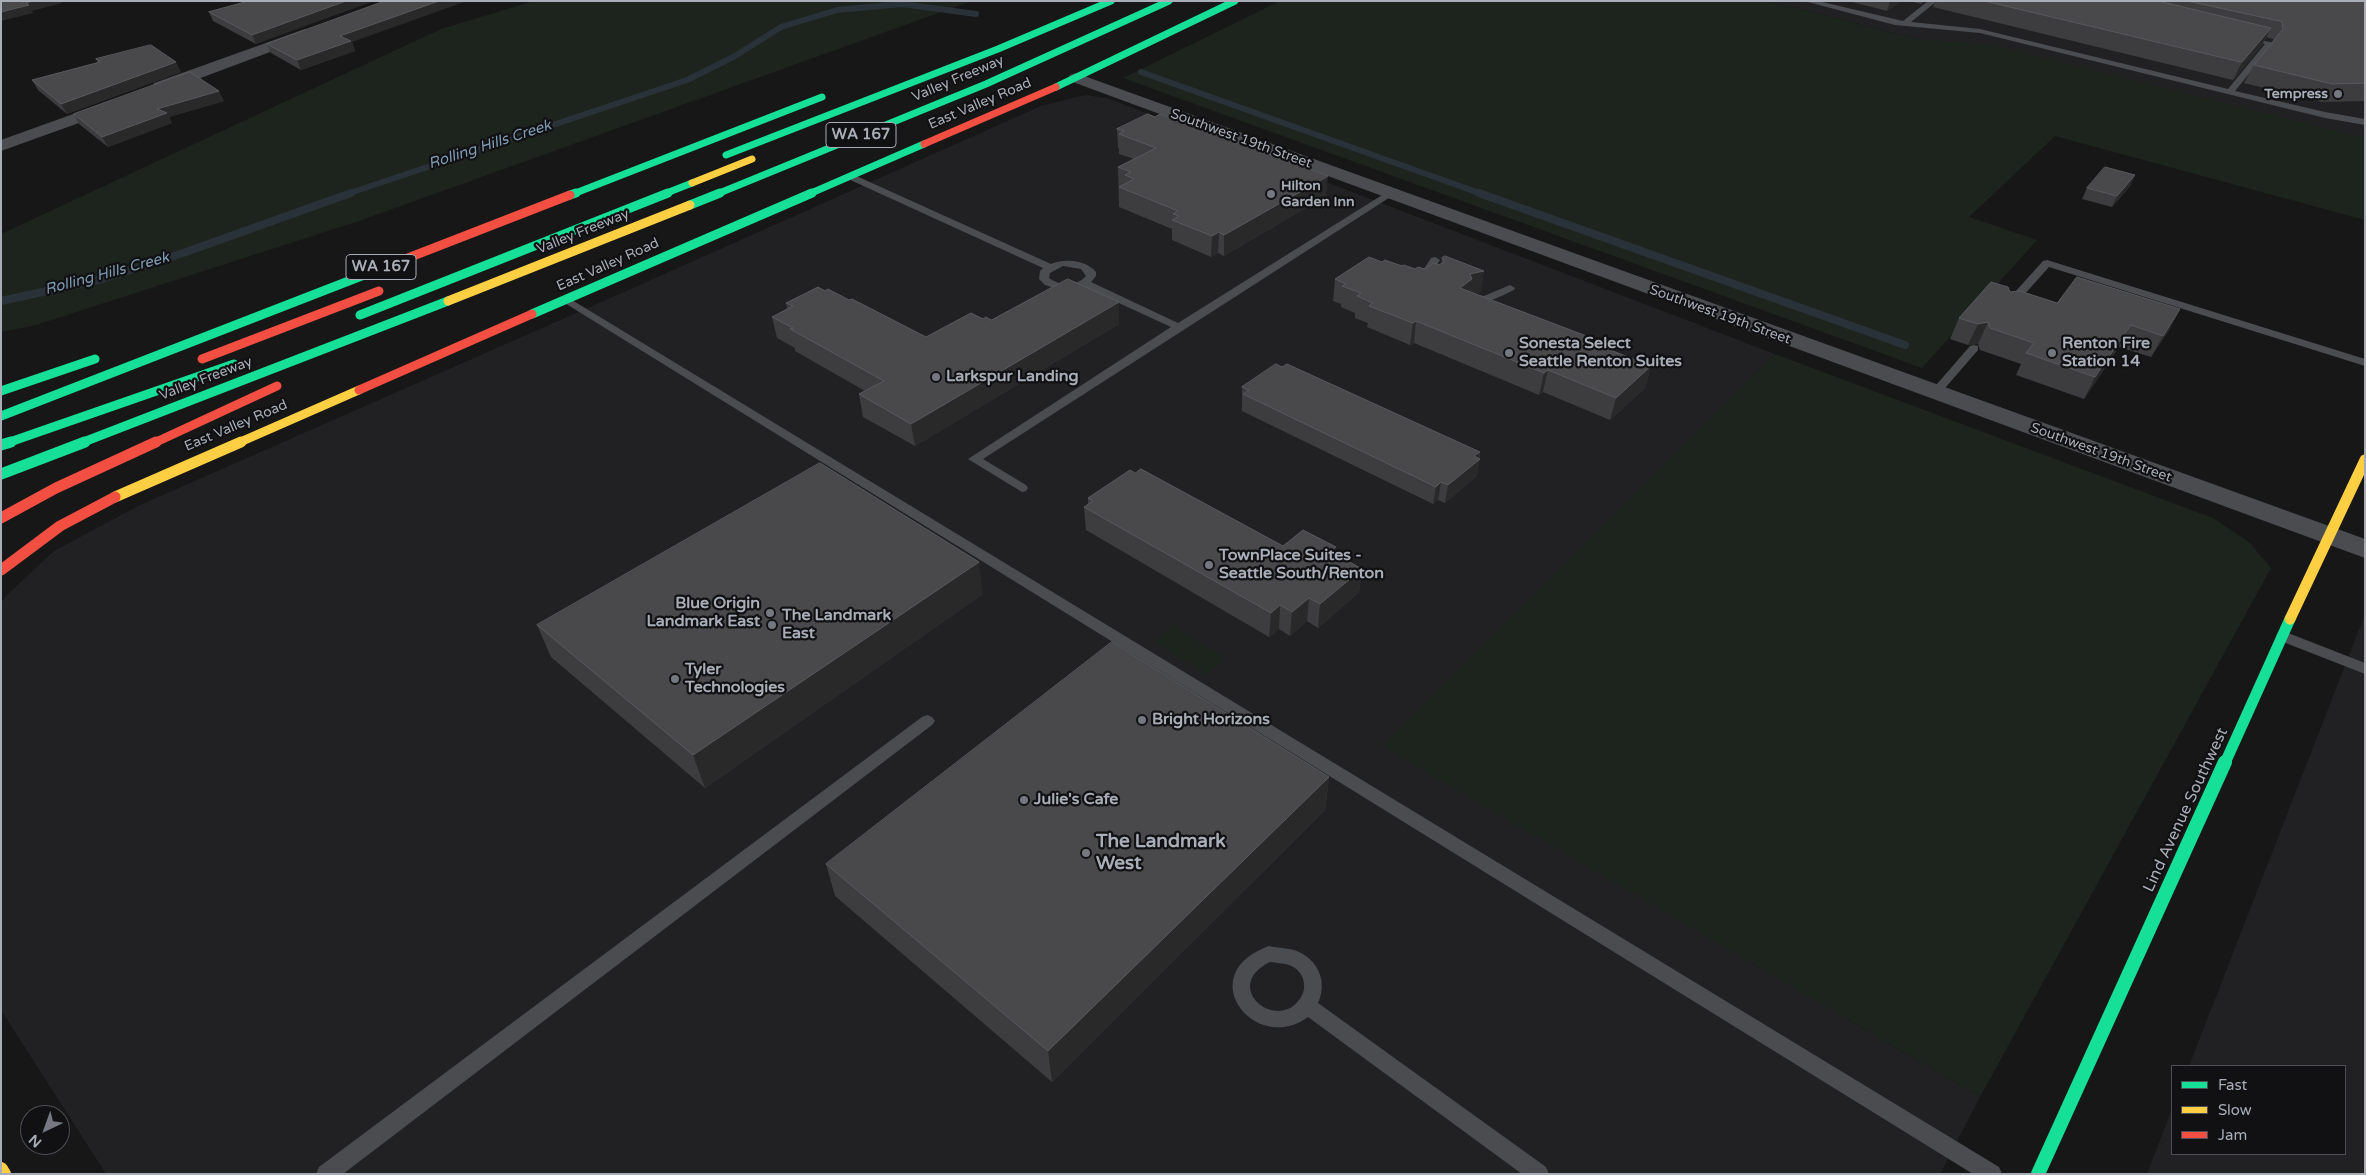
<!DOCTYPE html>
<style>
body{margin:0}
#map{position:relative;width:2366px;height:1175px;overflow:hidden;background:#171717;font-family:"Varela Round",sans-serif}
canvas{display:block}
.frame{position:absolute;inset:0;border:2px solid #a8adb8;pointer-events:none}
.legend{position:absolute;left:2171px;top:1065px;width:175px;height:90px;box-sizing:border-box;background:#111113;border:1px solid #4d4f55;margin:0;padding:6px 9px;list-style:none;font-size:15px;color:#a8adb8}
.legend li{display:flex;align-items:center;gap:10px;height:25px}
.legend b{width:25px;border:1px solid #4d4f55}
.north{position:absolute;left:20px;top:1105px;width:50px;height:50px;box-sizing:border-box;background:#111113;border:1px solid #4d4f55;border-radius:50%;rotate:222deg;font-size:14px;font-weight:700;line-height:20px;text-align:center;color:#a8adb8}
.north::after{content:'';display:block;margin:auto;width:18px;height:22px;background:#757880;clip-path:polygon(50% 0,100% 100%,50% 72%,0 100%)}
</style>
<div id="map">
<canvas width="2366" height="1175"></canvas>
<div class="frame"></div>
<ul class="legend">
<li><b style="height:6px;background:#16e098"></b>Fast</li>
<li><b style="height:6px;background:#ffcf43"></b>Slow</li>
<li><b style="height:6px;background:#f24e42"></b>Jam</li>
</ul>
<div class="north">N</div>
</div>
<script>
const context = document.querySelector('canvas').getContext('2d');
context.lineJoin = 'round';
function fill(path, color) {
  context.fillStyle = color;
  context.fill(path, 'evenodd');
}
function stroke(path, color, width, dash) {
  context.strokeStyle = color;
  context.lineWidth = width;
  context.lineCap = dash ? 'butt' : 'round';
  context.setLineDash(dash || []);
  context.stroke(path);
}
function drawText(font, color, halo, rows, align = 'center') {
  context.font = font + ' "Varela Round",sans-serif';
  context.lineWidth = 4.5;
  context.setLineDash([]);
  context.textBaseline = 'middle';
  context.strokeStyle = halo;
  context.fillStyle = color;
  for (const [text, x, y, turn = 0] of rows) {
    context.save();
    context.translate(x, y);
    context.rotate((+turn || 0) * Math.PI / 180);
    context.textAlign = isNaN(turn) ? turn : align;
    if (halo) context.strokeText(text, 0, 0);
    context.fillText(text, 0, 0);
    context.restore();
  }
}
const built = new Path2D(`
 M1769 1H2365V152L1917 39Z
 M1085 95 1107 98 1775 354 1383 746 1980 1097 1940 1174H106L1 1010V603L6 596 54 551 138 506 633 288 1041 106Z
 M2365 614V1174H2147L2172 1109V1154H2345V1066H2189Z`);
const green = new Path2D(`
 M534 1H972L359 221 36 325 1 332V234L441 29Z
 M1280 1H1769L1917 39 1995 45 2365 138V220L2055 136 1969 217 2037 240 1922 368 1123 78Z
 M1775 354 2213 518 2250 543 2271 568 1980 1097 1382 746Z
 M1174 626 1226 659 1207 675 1154 642Z`);
const streamFar1 = new Path2D(`
 M1141 72 1482 194
 M347 194 687 80 735 56 781 27 837 10 902 4 976 14`);
const stream = new Path2D(`
 M1479 193 1905 345
 M1 301 102 279 186 252 351 193`);
const lane = new Path2D(`
 M1804 1H1818L1903 21 1928 1H1937L1911 22 1980 29 2228 89 2265 44 2243 40V36L2274 43 2235 91 2325 112 2365 119V125L2325 118 1980 33 1895 25Z
 M846 174H852L1051 264C1065 258 1086 260 1096 272V276L1091 282 1178 323 1387 192 1395 194 983 459 1026 485 1028 488 1026 491 1022 492 968 459 1171 327 1084 287 1061 290 1045 285 1039 279 1040 271 1043 268 846 178ZM1063 266 1081 269 1086 276C1076 287 1061 287 1049 278L1050 273Z
 M1435 257 1440 260 1431 274 1437 280 1432 283 1420 275 1431 258Z
 M2047 260 2365 359V366L2049 267 2014 306H2006V302L2043 261Z
 M1510 285 1515 288 1514 290C1500 296 1481 309 1468 297L1473 294 1484 296Z
 M567 297 1999 1167 2002 1174H1973L563 302V298Z
 M1974 345 1978 346V350L1939 395H1931L1929 393 1931 391 1970 346Z
 M2283 631 2365 663V674L2278 640 2276 636 2278 632Z
 M927 715 932 717 935 721 932 725 343 1174H316L319 1167 922 717Z
 M1269 946C1279 948 1292 948 1301 953 1320 963 1327 984 1318 1003L1546 1167 1549 1174H1522L1308 1017C1255 1056 1191 974 1269 946ZM1270 962C1276 963 1283 963 1289 965 1304 970 1309 988 1299 1000 1275 1032 1221 986 1270 962Z`);
const street = new Path2D(`
 M305 29 313 34 310 37 166 91H154L152 87 154 83Z
 M1076 73 2365 539V558L1070 81 1068 78 1070 75Z
 M112 100 118 101 120 105 118 109 1 151V140Z`);
const fastFar3 = new Path2D(`
 M1056 87 1235 1
 M726 155 998 49 1111 1
 M573 194 822 97
 M664 194 692 183
 M717 194 986 84 1169 1
 M809 194 924 144`);
const fastFar2 = new Path2D(`
 M570 195 576 193
 M690 205 720 193
 M532 314 812 193
 M360 315 668 193
 M1 391 95 359
 M1 416 377 270
 M7 443 234 364
 M81 443 448 301`);
const fastFar1 = new Path2D(`
 M1 445 11 442
 M1 474 85 442
 M2225 763 2290 619`);
const fast = new Path2D(`
 M2038 1174 2225 762`);
const slowFar3 = new Path2D(`
 M692 183 752 159`);
const slowFar2 = new Path2D(`
 M448 301 690 205
 M238 443 359 390`);
const slowFar1 = new Path2D(`
 M115 497 241 442
 M2290 619 2365 460`);
const slow = new Path2D(`
 M1 1169 4 1174`);
const jamFar2 = new Path2D(`
 M924 144 1056 87`);
const jamFar1 = new Path2D(`
 M377 270 570 195
 M202 359 379 291
 M359 390 532 314
 M154 443 277 386`);
const jam = new Path2D(`
 M1 518 56 488 156 442
 M1 570 60 526 115 497`);
const wall = new Path2D(`
 M249 1 256 44 213 21 209 12Z
 M1848 1H1901L1887 11Z
 M1909 1H1925L1921 4Z
 M1935 1H2365V101L2322 102 2244 83 2254 65 2274 41 2273 39 2266 37 2262 45 2233 80 1933 7Z
 M352 42 355 51 301 70 271 53 267 44Z
 M96 59 181 72 67 114 38 90 32 80 98 63Z
 M224 101 169 117 172 123 108 147 79 124 74 114Z
 M1117 129 1326 196 1224 256 1218 253 1211 257 1172 240V229L1119 207 1118 167 1134 159 1119 154V148H1118Z
 M2135 175 2130 186 2112 207 2082 199 2087 188Z
 M1442 258 1484 271 1480 292 1474 293 1588 341 1651 366 1645 388 1610 420 1543 392 1539 395 1414 343 1410 345 1367 327 1368 323 1355 318V313L1341 307V304L1333 301 1335 279 1382 262 1415 269H1425L1441 264Z
 M825 291 849 300 926 337 983 319 1119 324 915 446 863 417 859 394 865 391 795 351V348L777 338 772 317 787 309 786 303Z
 M2010 292 2057 303 2180 309 2169 330 2151 357 2119 347 2084 399 2016 375 2021 364 1980 350 1978 344 1968 345 1950 339 1959 318Z
 M1242 387 1480 452 1477 476 1445 503 1438 500 1433 504 1242 411Z
 M1088 498 1283 546 1336 547 1335 554 1362 569 1359 592 1318 628 1307 621 1290 636 1279 629 1269 637 1086 530 1084 507 1088 505Z
 M983 594 705 788 551 657 537 625Z
 M1329 777 1325 810 1052 1082 835 896 826 864Z`);
const shadedWall = new Path2D(`
 M33 1H61L62 3 32 11 33 13 1 21V12Z
 M346 1H374L256 44 252 35Z
 M439 1H467L352 42 355 51 301 70 297 60 340 36Z
 M1890 1H1901L1887 11Z
 M2271 28 2262 45 2233 80 2242 62Z
 M176 62 181 72 67 114 61 104Z
 M219 91 224 101 169 117 172 123 108 147 102 137 157 109Z
 M2135 175 2130 186 2112 207 2117 196Z
 M1328 176 1326 196 1224 256V235Z
 M1219 232 1218 253 1211 257 1212 236Z
 M1484 271 1480 292 1470 295 1460 288 1470 274Z
 M1119 302V324L915 446 911 424Z
 M2180 309 2169 330 2151 357 2163 336Z
 M1416 321 1414 343 1410 345 1413 323Z
 M1988 322 1978 344 1968 345 1978 324Z
 M2131 325 2119 347 2084 399 2095 377Z
 M1651 366 1645 388 1610 420 1616 398Z
 M1548 370 1543 392 1539 395 1544 373Z
 M1480 452 1478 460 1480 459 1477 476 1445 503 1448 485 1474 456Z
 M1441 482 1438 500 1433 504 1436 487Z
 M1336 547 1334 570 1330 551Z
 M979 562 983 594 705 788 693 755Z
 M1362 569 1359 592 1318 628 1320 604Z
 M1309 598 1307 621 1290 636 1292 612Z
 M1280 605 1279 629 1269 637 1271 613Z
 M1329 777 1325 810 1052 1082 1048 1051Z`);
const building = new Path2D(`
 M1 1H33L26 3 29 5 1 12Z
 M249 1H346L252 35 209 12Z
 M385 1H439L340 36 351 41 297 60 267 44Z
 M1985 1H2158L2271 28 2242 62Z
 M2188 1H2365V83L2332 84 2254 65 2283 29 2282 22Z
 M151 45 176 62 61 104 32 80 100 62 96 59Z
 M190 72 219 91 157 109 167 113 102 137 74 114Z
 M1148 114 1155 117 1160 114 1328 176 1224 235 1219 232 1212 236 1172 220 1179 216 1173 214 1178 211 1119 187 1134 179 1125 175 1131 172 1118 167 1156 148 1119 134 1124 131 1117 129Z
 M2105 167 2135 175 2117 196 2087 188Z
 M1445 256 1484 271 1470 274 1472 279 1460 288 1589 337 1585 340 1651 366 1616 398 1548 370 1544 373 1416 321 1413 323 1369 306 1373 303 1357 296 1361 293 1342 286 1346 284 1335 279 1369 257 1382 262 1385 260 1402 266 1404 265 1415 269 1418 267 1425 269 1434 263 1439 265 1444 262 1442 258Z
 M2077 277 2180 309 2163 336 2131 325 2095 377 2026 353 2034 343 1990 328 1988 322 1978 324 1959 318 1991 282 2008 287 2010 292 2020 291 2057 303Z
 M1068 279 1119 302 911 424 859 394 884 381 790 329 793 328 772 317 793 306 786 303 818 287 825 291 828 289 849 300 852 299 926 337 971 313 983 319 986 317 991 320Z
 M1276 364 1282 367 1287 364 1480 452 1474 456 1480 459 1448 485 1441 482 1436 487 1243 394 1249 390 1242 387Z
 M820 463 979 562 693 755 537 625Z
 M1141 469 1283 546 1303 530 1336 547 1330 551 1362 569 1320 604 1309 598 1292 612 1280 605 1271 613 1084 507 1093 501 1088 498 1130 470 1135 473Z
 M1112 642 1329 777 1048 1051 826 864Z`);
const markers = [
 [2338,94,5,"#757880"],
 [1271,194,5,"#757880"],
 [1509,353,5,"#757880"],
 [2052,353,5,"#757880"],
 [936,377,5,"#757880"],
 [1209,565,5,"#757880"],
 [770,613,5,"#757880"],
 [772,625,5,"#757880"],
 [675,679,5,"#757880"],
 [1142,720,5,"#757880"],
 [1024,800,5,"#757880"],
 [1086,853,5,"#757880"]
];
const farStreetnames = [
 ["Valley Freeway",958,79,-23],
 ["East Valley Road",980,104,-23],
 ["Southwest 19th Street",1241,139,20],
 ["Valley Freeway",583,232,-22],
 ["East Valley Road",608,265,-24],
 ["Southwest 19th Street",1720,315,20],
 ["Valley Freeway",206,379,-21],
 ["East Valley Road",236,426,-23],
 ["Southwest 19th Street",2101,453,20]
];
const farPoinames = [
 ["Tempress",2328,94],
 ["Hilton",1281,186,"left"],
 ["Garden Inn",1281,202,"left"]
];
const shields = [
 [861,135,70],
 [381,267,70]
];
const shieldNames = [
 ["WA 167",861,135],
 ["WA 167",381,267]
];
const farWaternames = [
 ["Rolling Hills Creek",490,145,-18],
 ["Rolling Hills Creek",107,274,-15]
];
const poiNames = [
 ["Sonesta Select",1519,344],
 ["Seattle Renton Suites",1519,362],
 ["Renton Fire",2062,344],
 ["Station 14",2062,362],
 ["Larkspur Landing",946,377],
 ["TownPlace Suites -",1219,556],
 ["Seattle South/Renton",1219,574],
 ["Blue Origin",760,604,"right"],
 ["Landmark East",760,622,"right"],
 ["The Landmark",782,616],
 ["East",782,634],
 ["Tyler",685,670],
 ["Technologies",685,688],
 ["Bright Horizons",1152,720],
 ["Julie's Cafe",1034,800]
];
const streetNames = [
 ["Lind Avenue Southwest",2186,810,-65]
];
const nearPoinames = [
 ["The Landmark",1096,842],
 ["West",1096,864]
];
fill(built, '#212123');
fill(green, '#1d241e');
stroke(streamFar1, '#2a3239', 6);
stroke(stream, '#2a3239', 8);
fill(lane, '#4b4c50');
fill(street, '#4b4c50');
stroke(fastFar3, '#16e098', 7);
stroke(fastFar2, '#16e098', 9);
stroke(fastFar1, '#16e098', 11);
stroke(fast, '#16e098', 14);
stroke(slowFar3, '#ffcf43', 7);
stroke(slowFar2, '#ffcf43', 9);
stroke(slowFar1, '#ffcf43', 11);
stroke(slow, '#ffcf43', 14);
stroke(jamFar2, '#f24e42', 7);
stroke(jamFar1, '#f24e42', 9);
stroke(jam, '#f24e42', 11);
fill(wall, '#3d3d3f');
fill(shadedWall, '#29292a');
fill(building, '#49494c');
stroke(building, '#58595d', 1);
for (const [x, y, r, color] of markers) {
  const dot = new Path2D();
  dot.arc(x, y, r, 0, 2 * Math.PI);
  context.fillStyle = color;
  context.fill(dot);
  stroke(dot, '#111113', 2);
}
drawText('14px', '#a8adb8', '#111113', farStreetnames);
drawText('bold 14px', '#a8adb8', '#111113', farPoinames, 'right');
for (const [x, y, w] of shields) {
  const box = new Path2D();
  box.roundRect(x - w / 2, y - 12.5, w, 25, 4);
  context.fillStyle = '#111113';
  context.fill(box);
  stroke(box, '#a8adb8', 1);
}
drawText('bold 15px', '#a8adb8', null, shieldNames);
drawText('italic 15px', '#7f9bb3', '#111113', farWaternames);
drawText('bold 16px', '#a8adb8', '#111113', poiNames, 'left');
drawText('16px', '#a8adb8', '#111113', streetNames);
drawText('bold 19px', '#a8adb8', '#111113', nearPoinames, 'left');
</script>
